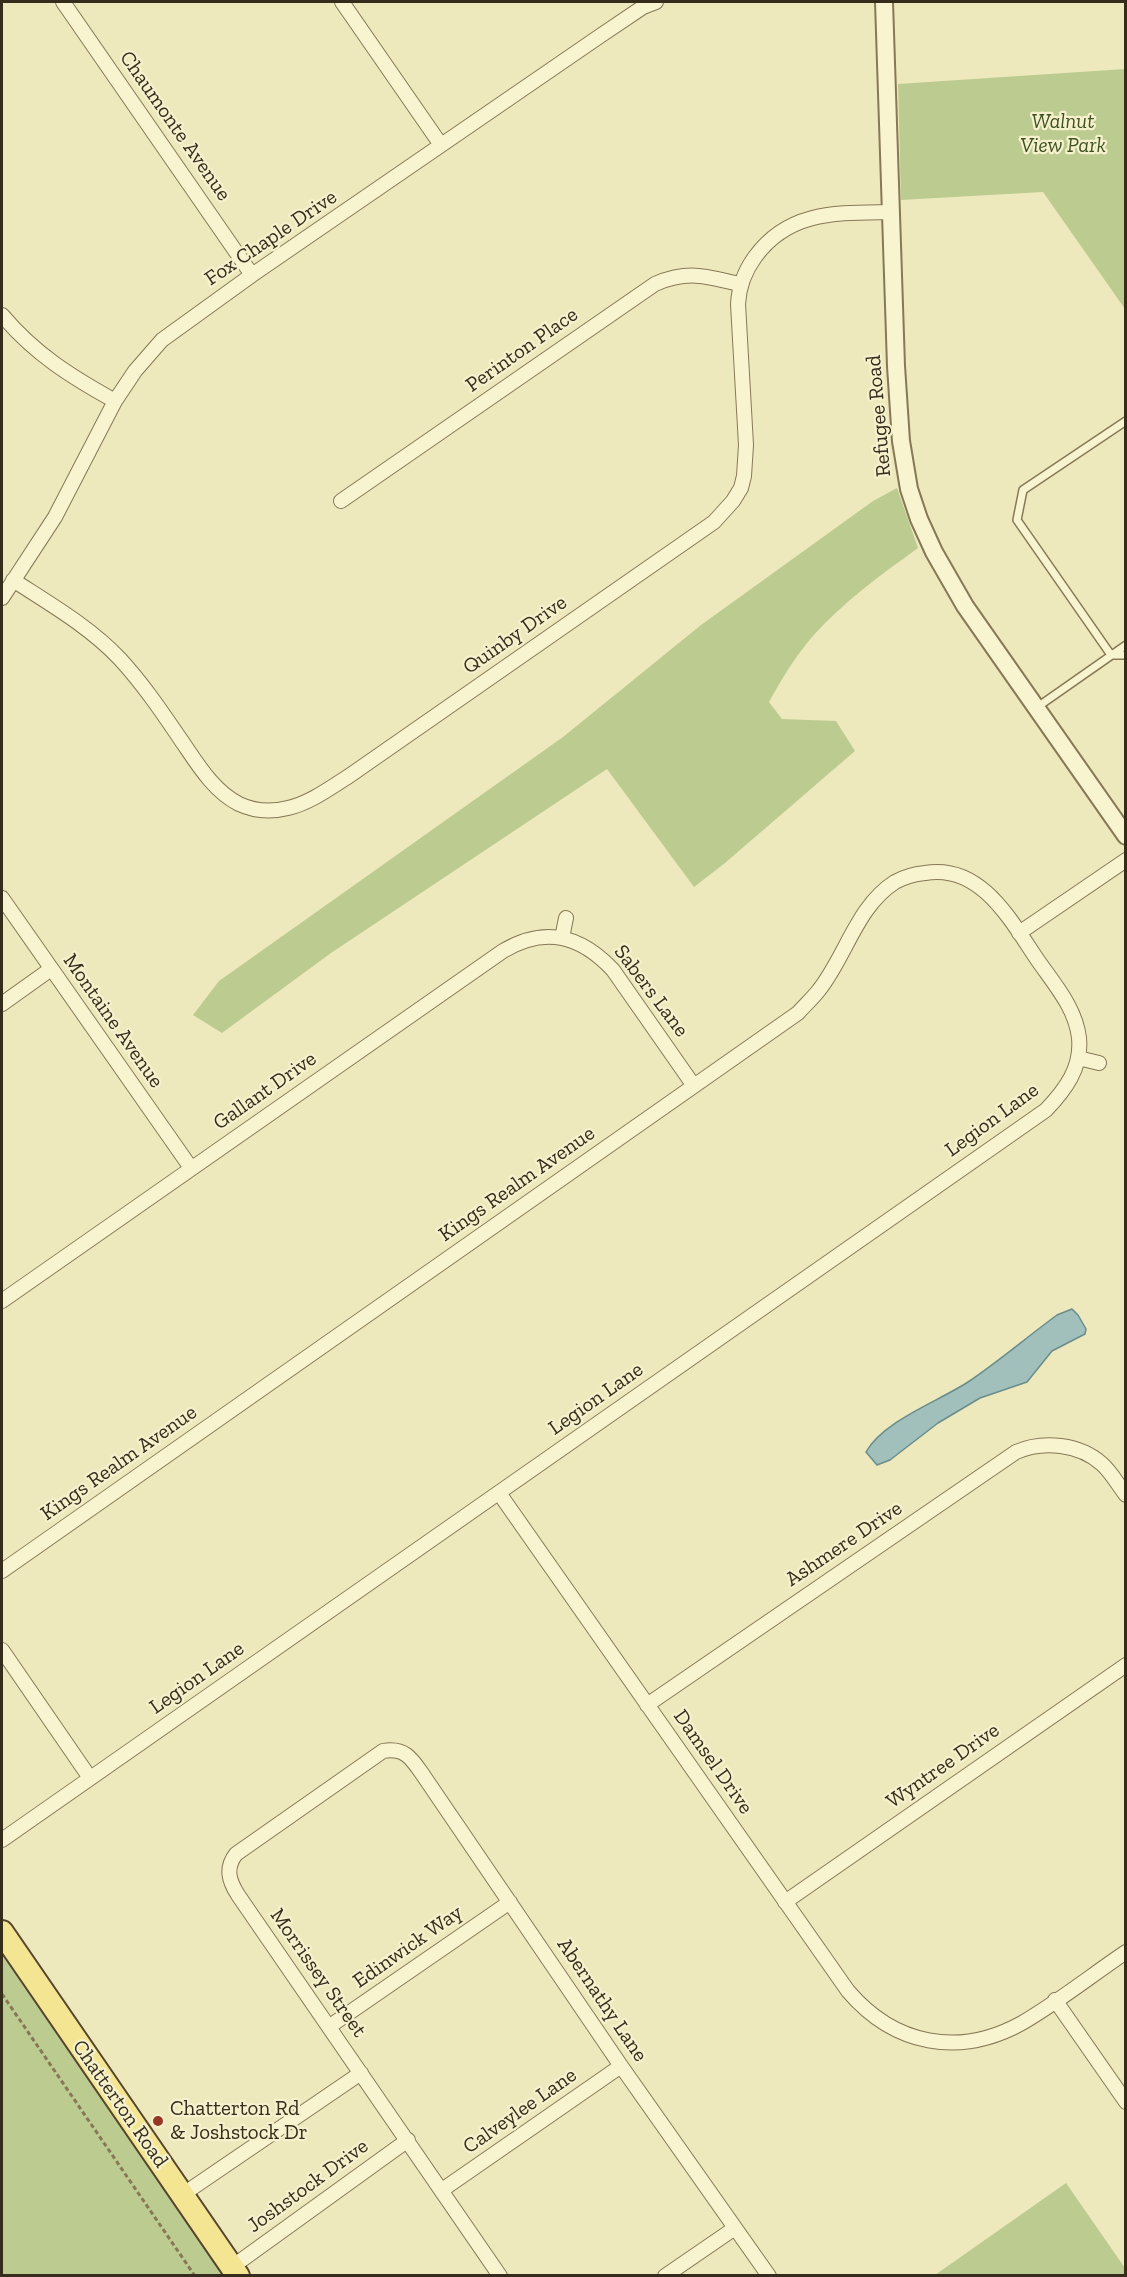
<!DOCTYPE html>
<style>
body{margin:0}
#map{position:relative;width:1127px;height:2277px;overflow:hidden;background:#eee8bd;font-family:"Zilla Slab",serif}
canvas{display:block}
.frame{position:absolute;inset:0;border:3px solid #352c1b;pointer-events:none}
</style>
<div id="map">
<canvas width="1127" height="2277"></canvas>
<div class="frame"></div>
</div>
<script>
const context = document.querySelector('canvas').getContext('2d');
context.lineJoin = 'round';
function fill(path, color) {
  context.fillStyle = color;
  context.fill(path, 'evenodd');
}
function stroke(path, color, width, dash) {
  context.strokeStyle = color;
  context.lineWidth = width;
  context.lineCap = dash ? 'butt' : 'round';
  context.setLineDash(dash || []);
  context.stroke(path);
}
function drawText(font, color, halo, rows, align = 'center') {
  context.font = font + ' "Zilla Slab",serif';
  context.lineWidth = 4.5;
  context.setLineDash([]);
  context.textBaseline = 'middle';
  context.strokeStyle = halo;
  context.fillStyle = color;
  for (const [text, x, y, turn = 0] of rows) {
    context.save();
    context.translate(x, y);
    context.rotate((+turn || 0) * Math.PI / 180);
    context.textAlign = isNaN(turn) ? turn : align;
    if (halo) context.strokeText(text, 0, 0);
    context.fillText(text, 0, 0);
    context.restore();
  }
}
const green = new Path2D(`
 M1125 69V309L1043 192 901 200 898 84Z
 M897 488 918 548C882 574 842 603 812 637 795 657 781 680 769 702L782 719 836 721 855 751 725 863 694 887 607 769 331 953 222 1033 193 1015 219 981 563 737 701 625 873 501Z
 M2 1955 223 2275H2Z
 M1066 2183 1125 2268V2275H935Z`);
const water = new Path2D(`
 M1072 1309 1078 1315 1086 1329 1085 1334 1052 1351 1027 1382 980 1398 938 1423 890 1460 877 1465 866 1452C883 1421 939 1401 968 1382 999 1361 1027 1337 1057 1315Z`);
const path = new Path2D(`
 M2 1994 195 2276`);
const service = new Path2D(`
 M1111 655 1017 520 1023 490 1126 421
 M1111 655H1126
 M1036 708 1126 645`);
const minor = new Path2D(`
 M63 2 252 275
 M342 2 441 145
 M2 315C35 354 70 376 115 401
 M341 501 655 284C687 270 707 276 739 284
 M13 580C50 604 90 627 120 659 143 684 162 712 181 740 197 763 213 791 239 804 254 811 272 812 288 808 310 803 330 788 349 776L714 522 733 501 741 488 744 476 746 445 738 304C739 286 744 272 755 257 789 210 838 213 891 212
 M2 598 55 517 115 401 135 371 162 340 252 275 600 36 643 7 656 2
 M2 898 191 1168
 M1019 933 1126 860
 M562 938 566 918
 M2 1004 51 969
 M1078 1058 1099 1063
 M2 1301 503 951C545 926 580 935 613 970L694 1086
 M499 1493 848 1991C894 2045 959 2058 1022 2023 1058 2002 1092 1975 1126 1952
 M2 1571 798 1013C805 1005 813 998 819 990 846 956 857 906 895 882 904 877 915 874 925 873 982 863 1012 923 1039 962 1055 985 1076 1009 1079 1038 1082 1068 1065 1090 1046 1110L2 1840
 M2 1650 90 1778
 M647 1705 1016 1452C1043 1440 1080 1444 1102 1464 1112 1473 1118 1485 1126 1495
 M785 1902 1126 1665
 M1055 2000 1126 2102
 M330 2026 510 1902
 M442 2190 621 2066
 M182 2195 361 2073
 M232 2267 408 2140
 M500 2276 238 1895C229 1881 225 1868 236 1854L383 1751C405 1747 412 1759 423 1775L621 2066 769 2276
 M665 2276 735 2228`);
const tertiary = new Path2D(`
 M884 2 896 366 901 441 909 489 919 519 934 552 965 606 1126 836`);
const primary = new Path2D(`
 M2 1932 238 2276`);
const markers = [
 [158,2121,6,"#973625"]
];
const parkNames = [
 ["Walnut",1063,122],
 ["View Park",1063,146]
];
const streetNames = [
 ["Chaumonte Avenue",175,126,55],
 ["Fox Chaple Drive",271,238,-34],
 ["Perinton Place",522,350,-35],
 ["Refugee Road",879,416,-95],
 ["Quinby Drive",515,635,-35],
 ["Sabers Lane",651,991,53],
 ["Montaine Avenue",113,1021,55],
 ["Gallant Drive",265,1091,-35],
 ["Legion Lane",992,1120,-36],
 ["Kings Realm Avenue",517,1184,-35],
 ["Legion Lane",596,1399,-35],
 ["Kings Realm Avenue",119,1463,-35],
 ["Ashmere Drive",844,1544,-34],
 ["Legion Lane",197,1678,-35],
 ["Damsel Drive",713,1762,55],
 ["Wyntree Drive",943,1766,-35],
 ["Edinwick Way",408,1947,-35],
 ["Morrissey Street",318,1973,55],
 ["Abernathy Lane",602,2000,56],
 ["Chatterton Road",120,2104,55],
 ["Calveylee Lane",520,2111,-35],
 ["Joshstock Drive",308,2186,-36]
];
const poiNames = [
 ["Chatterton Rd",170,2109],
 ["& Joshstock Dr",170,2133]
];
fill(green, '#bccc91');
fill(water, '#a1c0bc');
stroke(water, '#688d8a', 1.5);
stroke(service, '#877856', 10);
stroke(minor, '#877856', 16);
stroke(tertiary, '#877856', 20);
stroke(primary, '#54452b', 26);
stroke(path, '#877856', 3, [4.5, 3]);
stroke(service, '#f9f4d0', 7);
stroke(minor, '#f9f4d0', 14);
stroke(tertiary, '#f9f4d0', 16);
stroke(primary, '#f4e593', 22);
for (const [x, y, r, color] of markers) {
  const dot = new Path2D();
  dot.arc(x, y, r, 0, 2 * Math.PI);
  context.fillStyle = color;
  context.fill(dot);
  stroke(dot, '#f6f1cd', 2);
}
drawText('italic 21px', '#3e5221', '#f6f1cd', parkNames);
drawText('21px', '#352c1b', '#f6f1cd', streetNames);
drawText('21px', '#352c1b', '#f6f1cd', poiNames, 'left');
</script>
